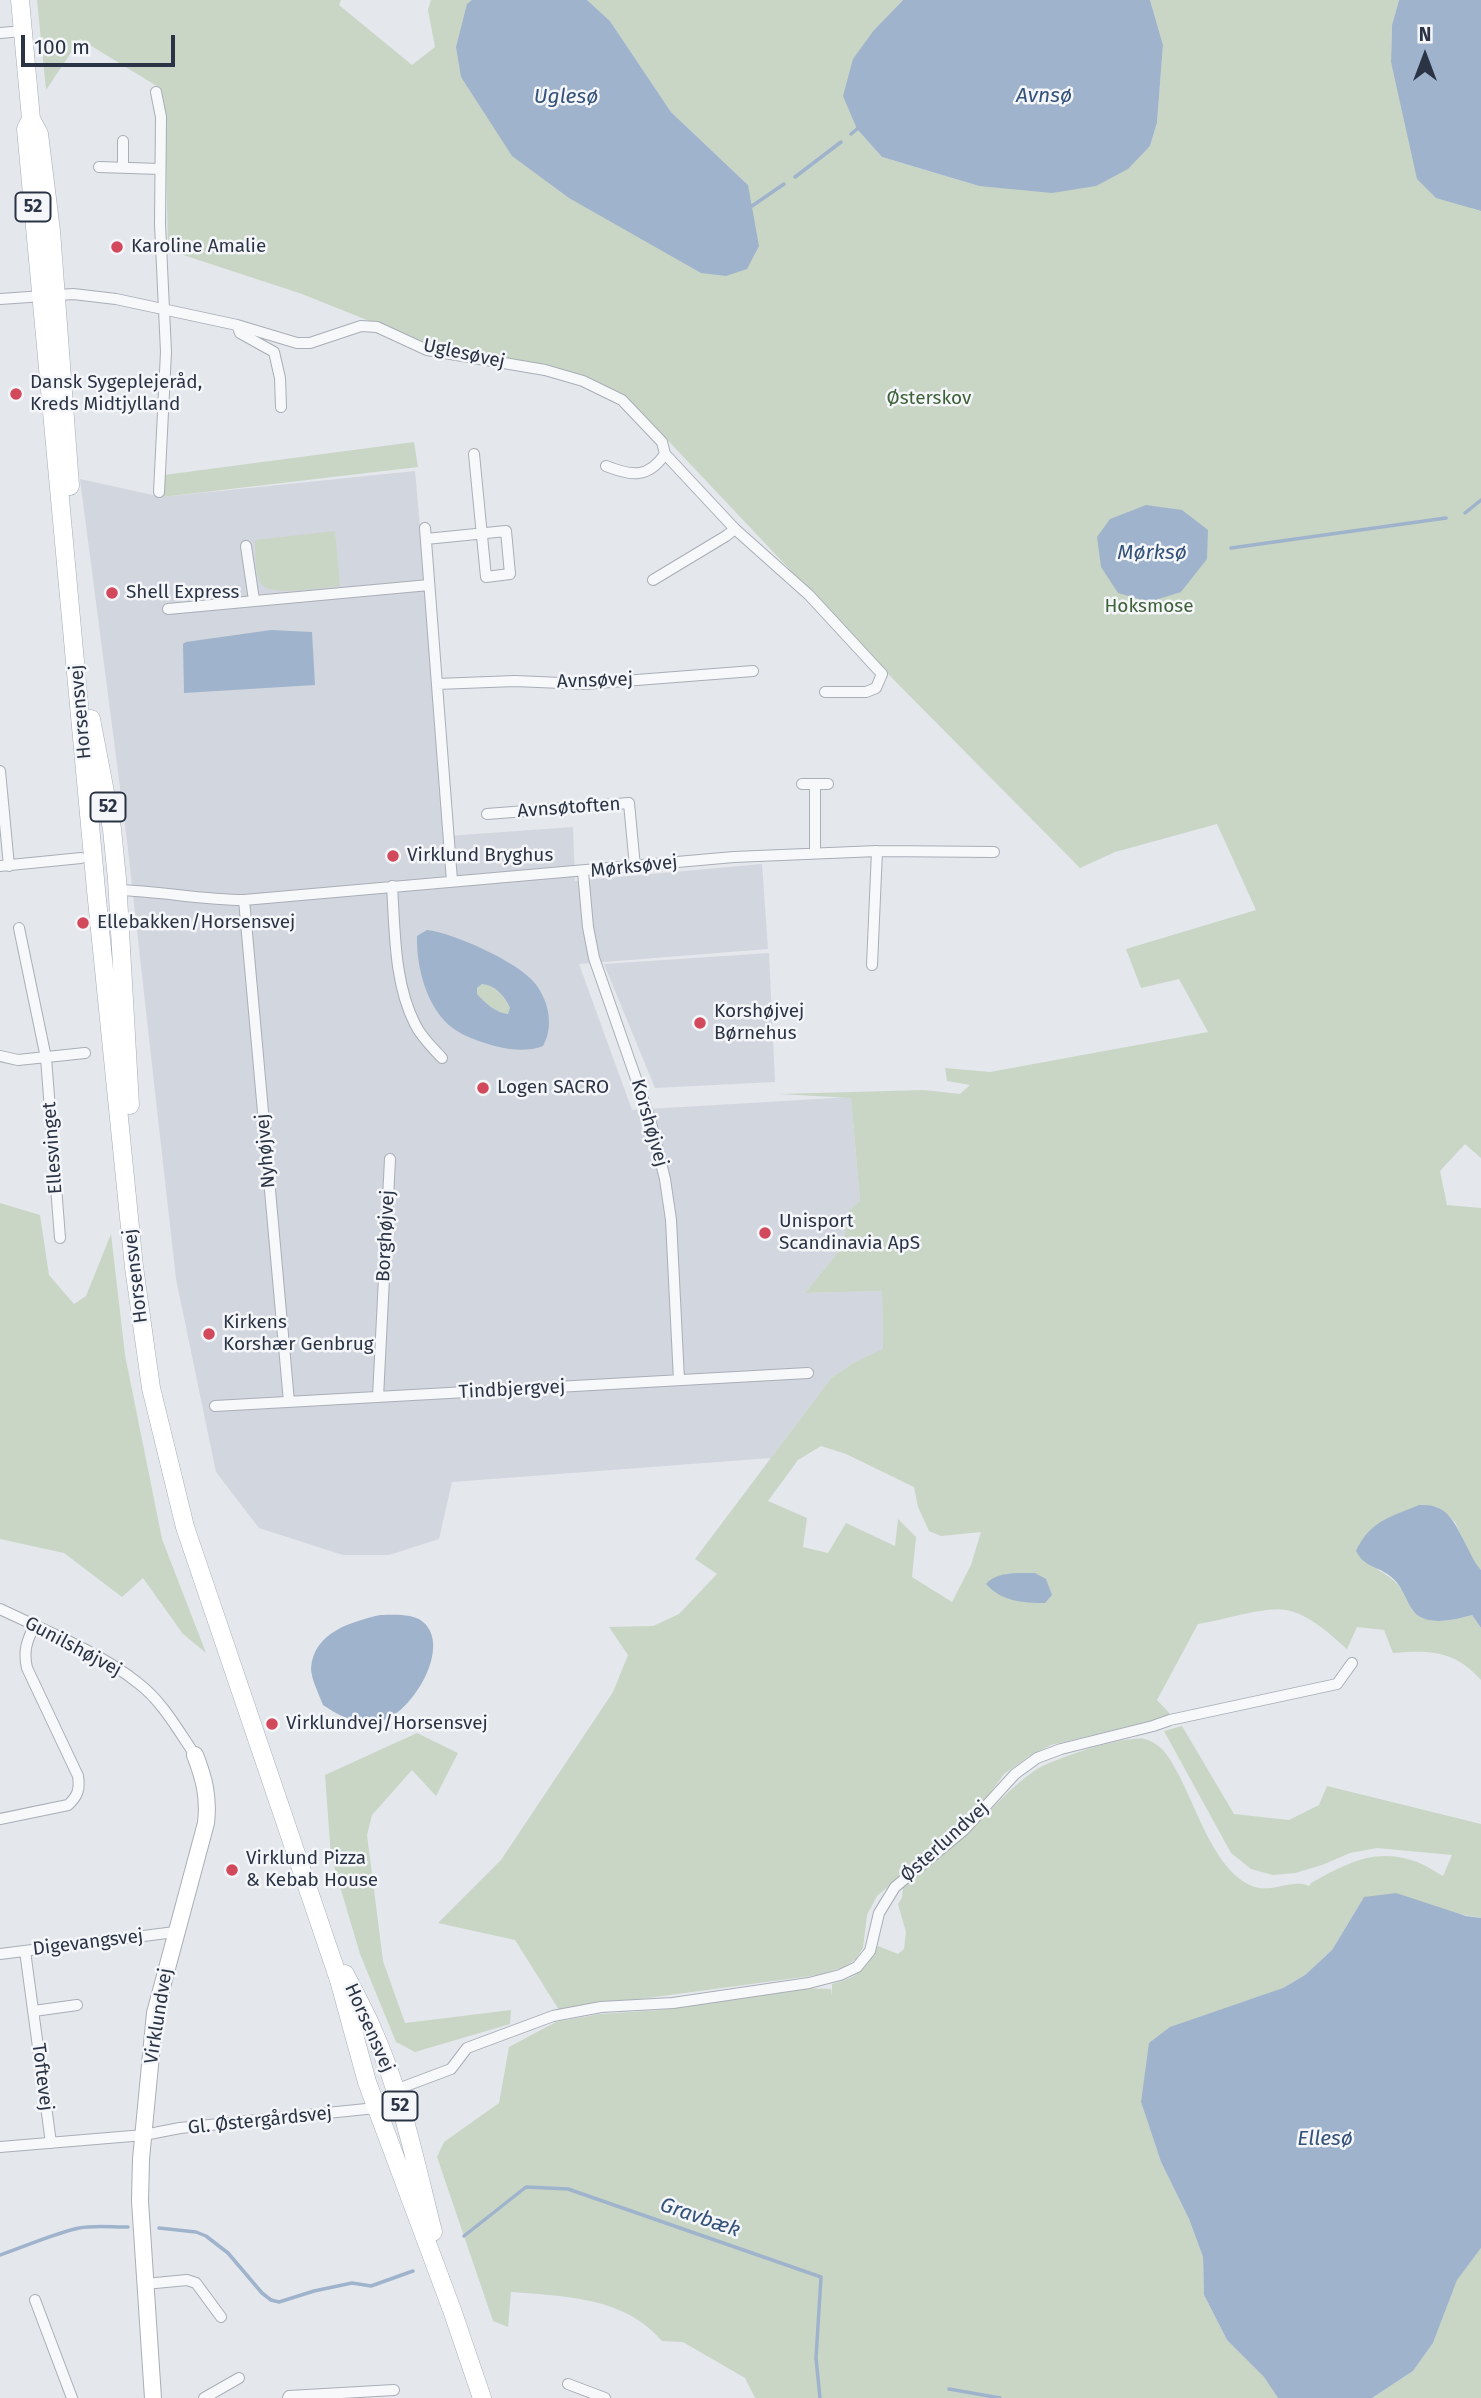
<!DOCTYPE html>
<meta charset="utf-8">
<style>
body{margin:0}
#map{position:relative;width:1481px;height:2398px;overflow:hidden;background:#e4e7ec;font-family:"Fira Sans",sans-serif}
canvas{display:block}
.north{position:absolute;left:1390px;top:21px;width:70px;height:70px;-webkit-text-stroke:5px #f4f6f9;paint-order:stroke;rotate:0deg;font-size:19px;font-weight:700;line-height:28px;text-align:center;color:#2b3445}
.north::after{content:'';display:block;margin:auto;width:24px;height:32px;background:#2b3445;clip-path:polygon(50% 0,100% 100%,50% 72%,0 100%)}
.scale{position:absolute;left:21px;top:35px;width:154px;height:32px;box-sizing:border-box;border:4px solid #2b3445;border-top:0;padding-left:9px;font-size:21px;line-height:24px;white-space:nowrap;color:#2b3445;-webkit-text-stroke:5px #f4f6f9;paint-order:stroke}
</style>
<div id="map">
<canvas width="1481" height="2398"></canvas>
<div class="north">N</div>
<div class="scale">100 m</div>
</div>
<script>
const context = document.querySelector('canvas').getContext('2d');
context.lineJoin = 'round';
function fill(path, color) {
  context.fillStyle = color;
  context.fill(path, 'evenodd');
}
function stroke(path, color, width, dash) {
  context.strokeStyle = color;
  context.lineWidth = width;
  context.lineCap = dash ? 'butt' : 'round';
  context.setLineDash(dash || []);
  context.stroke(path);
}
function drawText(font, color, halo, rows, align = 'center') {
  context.font = font + ' "Fira Sans",sans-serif';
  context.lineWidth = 5;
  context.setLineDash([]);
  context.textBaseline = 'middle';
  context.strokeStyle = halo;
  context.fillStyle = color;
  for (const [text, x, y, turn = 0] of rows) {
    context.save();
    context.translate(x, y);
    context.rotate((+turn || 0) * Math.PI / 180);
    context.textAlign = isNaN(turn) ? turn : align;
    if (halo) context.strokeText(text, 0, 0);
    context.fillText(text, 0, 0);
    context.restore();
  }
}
const built = new Path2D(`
 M415 471 448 836 573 827 575 881 762 864 768 949 579 964 632 1110 851 1097 860 1201 849 1212 843 1246 805 1293 882 1291 883 1350 853 1363 831 1378 771 1458 452 1482 439 1539 389 1555H343L259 1528 216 1472 176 1279 127 841 80 479 162 497Z
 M769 953 775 1082 655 1088 604 964Z`);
const green = new Path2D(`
 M37 0H341L339 5 412 65 435 47 428 10 431 0H472L467 5 748 185 671 112 610 21 587 0H903L874 30 857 129 882 157 979 186 1150 146 1157 123 1163 45 1150 0H1399L1392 25 1391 62 1403 108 1472 209 1481 211V1158L1465 1144 1440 1171 1447 1205 1481 1208V1570L1471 1558 1455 1522 1438 1507 1419 1505 1378 1570C1390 1576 1399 1584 1406 1596 1408 1600 1410 1608 1413 1611 1428 1627 1454 1620 1472 1615L1481 1628V1680C1454 1650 1430 1650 1393 1653L1384 1630 1357 1627 1347 1649C1330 1634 1309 1614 1286 1610 1264 1606 1222 1621 1198 1624L1157 1700 1172 1716 1051 1745 1029 1756 1004 1774 979 1808 945 1839 877 1896 867 1915 863 1948 856 1959 844 1967 818 1975 559 2010 515 1940 438 1923 501 1860 613 1692 628 1655 609 1627 653 1626 679 1614 717 1574 695 1559 831 1378 853 1363 883 1349 882 1291 805 1293 843 1246 849 1211 860 1201 851 1098 780 1094 924 1090 960 1094 970 1085 947 1081 945 1068 990 1072 1208 1032 1179 979 1141 988 1126 949 1256 910 1217 824 1115 852 1080 868 894 680 643 414 611 390 574 373 427 344 302 294 168 250 165 121 160 88 80 39 46 90ZM821 1446 846 1454 914 1487 918 1507 929 1531 941 1536 981 1532 971 1565 952 1602 912 1577 916 1537 898 1519 895 1546 846 1523 828 1553 803 1547 807 1518 768 1501 798 1460Z
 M414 442 418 467 162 497 164 475Z
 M335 531 340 586C324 587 273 597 262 585 254 575 256 553 255 540Z
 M482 984C495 985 505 997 510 1009L508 1014C495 1013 485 1003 477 994V989Z
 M0 1203 40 1215 49 1275 74 1304 86 1296 111 1234 125 1355 162 1539 206 1653 183 1634 143 1578 122 1597 64 1553 0 1539Z
 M1182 1726 1234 1814 1289 1820 1319 1805 1327 1786 1481 1824V1918L1364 1897 1332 1950 1305 1975 1283 1988 1141 2102 1161 2162 1189 2219 1203 2257 1204 2295 1227 2340 1264 2377 1278 2398H755L745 2378 683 2342 662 2341C625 2297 564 2296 511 2292L508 2327 493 2321 437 2157 444 2142 499 2103 509 2047 556 2022 599 2014 660 2010 804 1988 831 1989 832 1996V1984C857 1978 866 1969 878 1946L898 1954 904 1949 906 1932 898 1904 902 1898 903 1887C924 1866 951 1850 972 1829 992 1809 1010 1788 1034 1771 1052 1759 1124 1735 1145 1739 1152 1741 1158 1745 1163 1750 1193 1786 1207 1867 1252 1886 1272 1894 1291 1878 1309 1886L1311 1883C1344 1865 1374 1847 1414 1861 1424 1864 1434 1871 1443 1876L1452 1855 1377 1848 1350 1853 1322 1865 1295 1873 1273 1875 1251 1869 1231 1853 1164 1731Z
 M417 1733 458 1753 436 1796 412 1770 372 1815 367 1835 383 1961 405 2023 511 2010 510 2024 415 2052 396 2042 360 1954 331 1856 325 1775Z
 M1481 2248V2398H1372L1413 2371 1433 2343 1457 2279Z`);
const water = new Path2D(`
 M472 0H587L610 21 671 112 748 185 759 246 747 269 726 276 701 273 569 198 512 156 461 77 456 47 467 4Z
 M903 0H1150L1163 45 1157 123 1150 146 1128 169 1096 186 1052 193 979 186 882 157 857 129 843 96 853 59 874 30Z
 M1399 0H1481V211L1436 198 1417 179 1391 62 1392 25Z
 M1146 505 1182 510 1208 530 1207 559 1181 592 1149 602 1118 593 1101 567 1097 537 1110 519Z
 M271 630 312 632 315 685 184 693 183 644 186 642Z
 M427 930C454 933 515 961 533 981 548 998 555 1025 543 1046 528 1052 510 1050 495 1046 481 1042 465 1037 454 1029 427 1010 416 967 417 936ZM482 984C495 985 505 996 510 1008L508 1014C496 1013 485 1003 477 994V988Z
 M1419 1505C1424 1505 1431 1505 1436 1507 1457 1513 1466 1553 1481 1570V1628L1472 1615C1454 1620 1423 1628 1411 1608 1405 1597 1401 1584 1390 1576 1376 1565 1365 1568 1356 1551 1370 1521 1390 1517 1419 1505Z
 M1035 1573 1046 1579 1052 1595 1045 1603C1022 1603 1001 1601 986 1584 996 1571 1020 1573 1035 1573Z
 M380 1615C393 1615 413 1613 423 1622 452 1646 413 1711 384 1720 379 1721 372 1720 367 1720 346 1720 340 1716 323 1705 319 1694 311 1679 311 1668 314 1632 351 1622 380 1615Z
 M1396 1893 1466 1916 1481 1918V2248L1457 2280 1433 2343 1413 2371 1372 2398H1278L1264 2377 1227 2340 1204 2295 1203 2257 1189 2219 1161 2162 1141 2102 1149 2043 1170 2027 1283 1988 1305 1975 1332 1950 1364 1897Z`);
const stream = new Path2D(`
 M851 134 857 129
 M795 177 841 142
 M752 206 784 184
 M1465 513 1481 500
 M1231 548 1446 518
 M159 2228 196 2232 206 2236 228 2253 262 2293 271 2300 279 2302 314 2291 352 2283 371 2286 413 2271
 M464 2236 526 2187 568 2189 821 2277 816 2358 820 2398
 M0 2255C24 2247 55 2233 79 2228 94 2225 111 2227 128 2227
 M949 2389 1000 2398`);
const street = new Path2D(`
 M0 33 23 31
 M156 92 161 117 160 224 166 352 159 492
 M123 141V167
 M99 167 160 169
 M0 299 73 294 116 299 237 325 297 343H310L361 326 377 327 427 350 545 370 583 381 622 400 662 442 665 454C648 479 631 476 606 466
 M237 325 240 333 274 352 280 378 281 407
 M665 454 735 529 809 595 882 674 876 688 866 692H825
 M425 528 452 881
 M426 539 506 531 510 574 486 577 474 454
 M246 546 254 600
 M653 580 726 536 735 529
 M168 609 429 585
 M437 684 515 681 585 684 753 671
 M0 771 9 866
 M802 784H828
 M487 814 629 803 635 867
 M815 853V784
 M0 866 81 858
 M583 872 588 927 594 958 650 1119 665 1179 671 1220 679 1380
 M392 886C395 931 394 983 415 1024 421 1037 432 1047 442 1058
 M118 890C160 891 202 900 244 900L734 857 877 851 994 852
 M244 900 289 1402
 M19 928 46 1058 60 1238
 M872 965 877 851
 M0 1056 18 1060 85 1053
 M378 1397 390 1159
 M215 1406 808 1373
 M0 1609C44 1630 101 1653 138 1683 162 1701 178 1730 195 1755
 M0 1819 68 1805C78 1796 80 1789 78 1776L27 1668C23 1651 27 1641 34 1626
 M25 1951 51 2143
 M0 1954 175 1932
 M34 2011 77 2005
 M0 2147 144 2135 180 2128 376 2108 395 2090 451 2069 467 2048 553 2016 601 2007 673 2003 809 1983 840 1975 857 1967 870 1951 879 1913 895 1887 964 1830 1015 1774 1037 1758 1061 1749 1153 1726 1170 1720 1337 1684 1352 1663
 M145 2284 187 2280 196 2283 221 2317
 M35 2300 72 2398
 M568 2384 605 2398
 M204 2398 239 2378
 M288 2398 289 2396 394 2390`);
const secondary = new Path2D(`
 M153 2398 140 2201 141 2159 155 2013 206 1823C209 1797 204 1778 195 1755`);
const primary = new Path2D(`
 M20 0 31 119 39 134 51 231 70 486
 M31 119 26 129 96 890 134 1267 151 1388 185 1527 339 1980 367 2082 452 2310 482 2398
 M91 719 112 829 117 879 130 1105
 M345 1974C355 1994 366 2013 374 2033 402 2096 416 2165 433 2232`);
const markers = [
 [117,247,7,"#d1495b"],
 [16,394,7,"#d1495b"],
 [112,593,7,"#d1495b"],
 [393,856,7,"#d1495b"],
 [83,923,7,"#d1495b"],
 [700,1023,7,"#d1495b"],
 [483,1088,7,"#d1495b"],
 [765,1233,7,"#d1495b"],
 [209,1334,7,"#d1495b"],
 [272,1724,7,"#d1495b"],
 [232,1870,7,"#d1495b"]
];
const shields = [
 [33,207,35],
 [108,807,35],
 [400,2106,35]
];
const shieldNames = [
 ["52",33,207],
 ["52",108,807],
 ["52",400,2106]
];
const poiNames = [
 ["Karoline Amalie",131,247],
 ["Dansk Sygeplejeråd,",30,383],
 ["Kreds Midtjylland",30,405],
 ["Shell Express",126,593],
 ["Virklund Bryghus",407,856],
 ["Ellebakken/Horsensvej",97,923],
 ["Korshøjvej",714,1012],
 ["Børnehus",714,1034],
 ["Logen SACRO",497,1088],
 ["Unisport",779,1222],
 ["Scandinavia ApS",779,1244],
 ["Kirkens",223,1323],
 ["Korshær Genbrug",223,1345],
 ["Virklundvej/Horsensvej",286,1724],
 ["Virklund Pizza",246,1859],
 ["& Kebab House",246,1881]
];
const streetNames = [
 ["Uglesøvej",464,354,12],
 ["Avnsøvej",595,681,-2],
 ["Horsensvej",81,712,-95],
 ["Avnsøtoften",569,808,-4],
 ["Mørksøvej",634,867,-6],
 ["Korshøjvej",649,1123,74],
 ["Ellesvinget",53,1148,-94],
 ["Nyhøjvej",266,1151,-95],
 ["Borghøjvej",386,1236,-87],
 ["Horsensvej",136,1276,-97],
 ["Tindbjergvej",512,1390,-3],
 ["Gunilshøjvej",73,1647,28],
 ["Østerlundvej",945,1842,-42],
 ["Digevangsvej",88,1943,-7],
 ["Virklundvej",159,2016,-81],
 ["Horsensvej",369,2028,66],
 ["Toftevej",42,2077,83],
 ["Gl. Østergårdsvej",260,2121,-6]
];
const parkNames = [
 ["Østerskov",929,399],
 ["Hoksmose",1149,607]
];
const waterNames = [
 ["Avnsø",1044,96],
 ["Uglesø",566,97],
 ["Mørksø",1152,553],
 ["Ellesø",1325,2139],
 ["Gravbæk",700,2218,19]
];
fill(built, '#d2d6de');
fill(green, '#c9d6c5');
fill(water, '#9fb4cc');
stroke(stream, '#9fb4cc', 3.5);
stroke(street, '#a9aeb7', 12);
stroke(secondary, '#a9aeb7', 18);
stroke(primary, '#a3abb8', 19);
stroke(street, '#f7f8fa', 10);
stroke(secondary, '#fff', 16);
stroke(primary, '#fff', 18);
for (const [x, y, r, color] of markers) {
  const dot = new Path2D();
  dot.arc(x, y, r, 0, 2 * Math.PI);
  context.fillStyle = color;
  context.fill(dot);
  stroke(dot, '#f4f6f9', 2.5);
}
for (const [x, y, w] of shields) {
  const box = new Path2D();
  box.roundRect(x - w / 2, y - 14.5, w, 29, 5);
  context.fillStyle = '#f4f6f9';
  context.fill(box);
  stroke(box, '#2b3445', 2);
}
drawText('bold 18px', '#2b3445', null, shieldNames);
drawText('19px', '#2b3445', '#f4f6f9', poiNames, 'left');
drawText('19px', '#2b3445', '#f4f6f9', streetNames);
drawText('19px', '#3f6138', '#f4f6f9', parkNames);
drawText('italic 21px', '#34527a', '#f4f6f9', waterNames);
</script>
